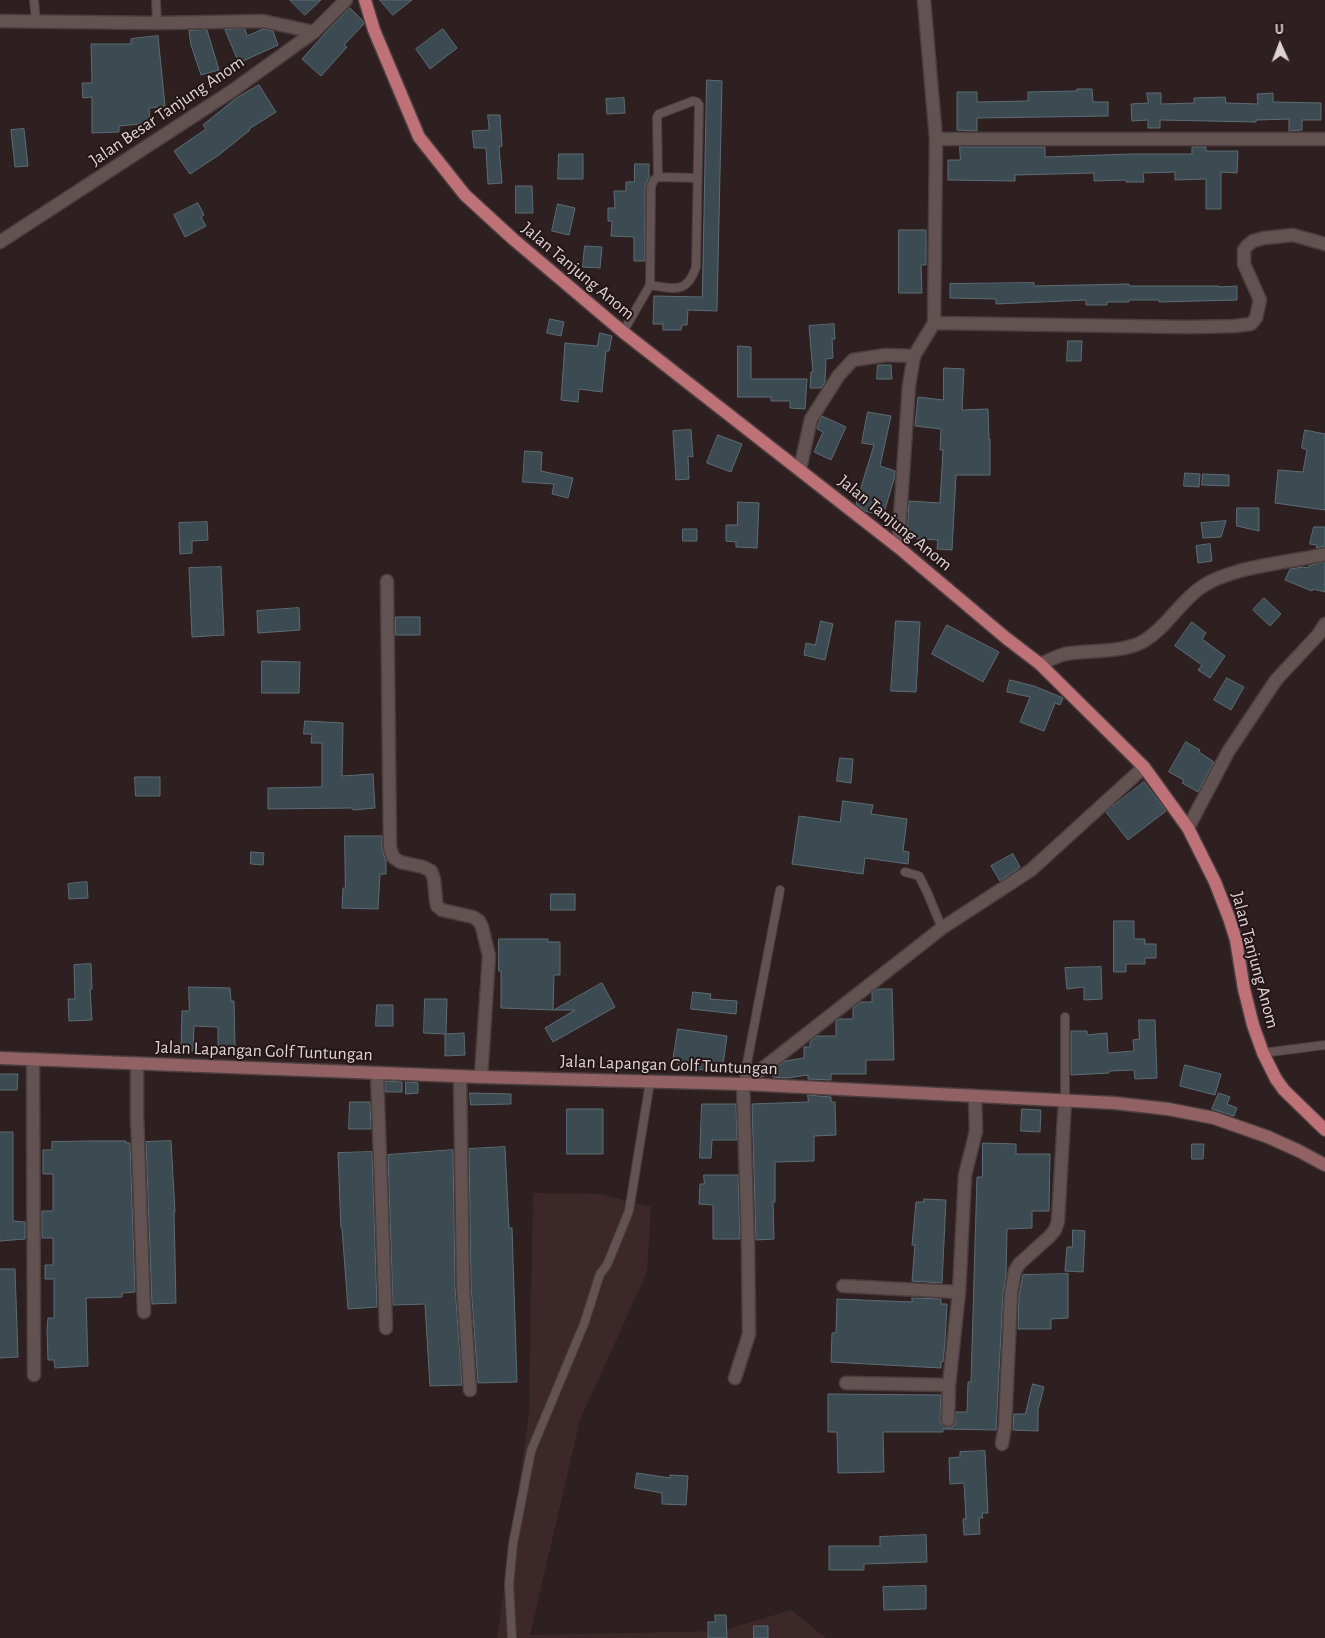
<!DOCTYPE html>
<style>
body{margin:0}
#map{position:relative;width:1325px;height:1638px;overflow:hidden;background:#2e1f20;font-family:"Alegreya Sans",sans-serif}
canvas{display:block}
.north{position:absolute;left:1255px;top:20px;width:50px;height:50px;-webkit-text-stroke:4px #241617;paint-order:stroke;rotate:358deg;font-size:14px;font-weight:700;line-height:20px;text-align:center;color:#ded3d4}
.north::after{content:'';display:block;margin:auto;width:18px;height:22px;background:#ded3d4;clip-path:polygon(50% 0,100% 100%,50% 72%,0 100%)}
</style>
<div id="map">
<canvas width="1325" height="1638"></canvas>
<div class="north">U</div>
</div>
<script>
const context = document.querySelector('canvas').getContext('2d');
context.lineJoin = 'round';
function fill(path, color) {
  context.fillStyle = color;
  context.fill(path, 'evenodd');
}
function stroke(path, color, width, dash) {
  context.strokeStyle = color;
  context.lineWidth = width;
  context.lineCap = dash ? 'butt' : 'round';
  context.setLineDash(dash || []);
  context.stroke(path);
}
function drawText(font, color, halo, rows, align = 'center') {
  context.font = font + ' "Alegreya Sans",sans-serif';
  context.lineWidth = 4;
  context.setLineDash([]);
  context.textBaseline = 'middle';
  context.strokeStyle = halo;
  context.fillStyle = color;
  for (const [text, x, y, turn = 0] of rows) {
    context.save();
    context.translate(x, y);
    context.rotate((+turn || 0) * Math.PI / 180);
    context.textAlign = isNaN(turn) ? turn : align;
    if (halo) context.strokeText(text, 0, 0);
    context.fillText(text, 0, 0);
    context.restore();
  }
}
const built = new Path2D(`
 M533 1193 600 1194 651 1207 647 1272 580 1420 530 1635 721 1631 791 1610 826 1638H497L529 1413Z`);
const building = new Path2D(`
 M290 0H321L305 15Z
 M380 0H412L393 15Z
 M350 8 362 20 364 24 344 45 347 47 321 76 302 59 327 31Z
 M245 29 247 36 263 29 273 31 278 45 239 63 225 30Z
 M443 29 457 48 430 69 416 49Z
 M207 30 219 70 201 75 191 45 189 31Z
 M158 36 165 106 149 108 150 123 119 126V132L92 133V97L83 98 82 83H92L91 44H131V39Z
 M707 80 722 81 717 311 688 310 687 325H682L681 330H663V324H653L654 296 702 297Z
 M259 85 276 112 249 129 250 130 219 155 190 174 174 151 206 129 203 125 235 99Z
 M1077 89H1092L1093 102H1108V116L977 118V131L957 130V92H977V102L1028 101V92L1077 91Z
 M1147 93H1161V104L1194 103V98L1225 97 1226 103 1258 104 1257 94 1273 93V102L1321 103V120H1302V130L1289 131V119L1256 120V122L1160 120V128H1148V120L1132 121 1131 104 1148 103Z
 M624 98 625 113 607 114 606 99Z
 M488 115H500L502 146 499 147 502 183 488 184 486 148H474L472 131 489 130Z
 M24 129 28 166 15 167 11 130Z
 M960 147H1045V157L1131 154H1192V147H1206V151H1238L1237 173 1221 172V209H1206V179L1175 180V172L1143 173 1144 182H1126V180L1094 181V173L1015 175V181L948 180V160H960Z
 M559 154H583V179H558Z
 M635 164H649V177L645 186V261H634V237L611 236 612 221H608V208H615L614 191H626V182H634Z
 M516 186H532L533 213H516Z
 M198 203 204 215 201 217 206 226 185 237 174 215Z
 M558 204 575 208 569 235 552 231Z
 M899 230H926V265H921L922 293H899Z
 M585 246 602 247 600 268 583 267Z
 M1034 283V286L1129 284V286H1219V287L1237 286V300L1159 302V300H1129V302H1107V305H1086V300L996 304V299L950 298V284Z
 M550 319 564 322 561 336 547 333Z
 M834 324 835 339H832L833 358 826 359 825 382 821 388H810L811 372H813L809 326Z
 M600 333 612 336 609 351H606L602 392 579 389 578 402 561 400 565 343 597 346Z
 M1068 341H1082L1081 361H1067Z
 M738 346 751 347V379H807L805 409 790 408V401H771V397H738Z
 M878 365H891L892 379H877Z
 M944 368 964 369 962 410 988 409 989 439H990V475H956L952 550 937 549 938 540 907 538 909 501 940 503 943 450H940L941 429 915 426 918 397 943 400Z
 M868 412 891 416 880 466 895 471 894 479 883 516 865 511 856 504 874 445 862 443Z
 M822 416 846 427 831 460 814 452 823 432 817 429Z
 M691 430 693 457 688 456 689 479 676 480 673 431Z
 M1305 430 1325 434V510L1275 503 1278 470 1303 472 1307 450 1302 448Z
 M718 435 742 444 731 472 707 463Z
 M525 451 542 452 541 471 573 478 568 498 552 494 554 484 523 482Z
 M1185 473 1200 474 1199 487 1184 486Z
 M1203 474 1229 475V486L1202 485Z
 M738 502 759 503 757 548 736 547V542L726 541V525H737Z
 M1237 508H1259V531L1237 526Z
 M1226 521 1221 537 1203 538 1201 523Z
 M207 522 208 540 192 541V553L180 554 179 523Z
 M1314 527H1325V546L1316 548 1317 545 1310 544Z
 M683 529H697V541H683Z
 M1210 544 1212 561 1198 563 1196 546Z
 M1325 562V592L1313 589 1312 591 1285 580 1290 569 1303 567 1308 568 1309 566Z
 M221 567 224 635 192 637 189 568Z
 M1264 598 1281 614 1270 626 1253 610Z
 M299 608 300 630 258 633 257 611Z
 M396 617H420V635H396Z
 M821 621 833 624 825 660 804 655 806 643 815 645Z
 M896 621 920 622 916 692 891 691Z
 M1192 622 1206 633 1202 639 1225 656 1210 678 1198 670 1202 665 1175 646Z
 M947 625 999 652 983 682 932 654Z
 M262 661 300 662 299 693H262Z
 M1227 678 1244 687 1231 710 1214 700Z
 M1010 680 1034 686 1063 698 1060 705 1055 703 1044 731 1020 722 1030 697 1007 692Z
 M305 721 343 723 342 776 373 774 375 808 353 810V808L268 809V788L322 787V743H311L312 734H304Z
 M1186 742 1200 750 1199 752 1214 762 1198 792 1182 783 1184 780 1169 772Z
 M840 758 853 759 851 783 837 781Z
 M135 777H160V796H136Z
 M1144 782 1166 811 1128 840 1106 812Z
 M843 801 873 805 871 814 907 819 903 851 909 852 908 864 865 858 863 874 792 864 799 816 840 822Z
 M345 836H382V849L386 861V874H380L378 909 342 908 343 888H345Z
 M251 852 264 853 263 865 251 864Z
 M1013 854 1020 867 1000 881 991 866Z
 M87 882 88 898 69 899 68 884Z
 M551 894H575V910H551Z
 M1114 921H1134V939H1145V944H1156V958H1145V964H1126V972H1114Z
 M499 939H548V942H560V975H554L553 1010 501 1008V971H499Z
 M91 964 92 989H90L92 1020 69 1021 68 999H75L74 965Z
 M1101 967 1102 999 1084 1000V987L1067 989 1065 968Z
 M602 983 615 1007 553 1042 545 1028 575 1010H554Z
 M189 987 230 988 231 1001H234L235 1046 218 1047V1027L194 1026 193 1051H181L182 1011H189Z
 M877 989H892L894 1060H866V1074H831V1080L808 1079V1075L787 1078 773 1077 772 1071 785 1061 804 1058V1047H810V1042L817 1036H836V1021L840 1019H853V1008L861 1002H872V993Z
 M693 992 711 994 710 999 737 1001 736 1014 691 1009Z
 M425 999H447L446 1034 464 1033 465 1055 445 1056V1034L424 1033Z
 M377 1005H393V1026H376Z
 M1139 1020H1155L1157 1078 1135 1079 1134 1070 1109 1071V1073L1071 1075V1031H1087V1035L1107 1033 1108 1053 1134 1051 1133 1040 1139 1039Z
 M678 1029 727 1036 722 1072 677 1067 678 1062 673 1061Z
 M1185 1065 1221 1074 1215 1095 1180 1086Z
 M0 1074H18L17 1090H0Z
 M385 1081 402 1082V1092H386Z
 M406 1082 418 1083V1093L406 1094Z
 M470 1093 511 1094V1104L471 1105Z
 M1219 1093 1230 1097 1227 1104 1237 1108 1234 1116 1212 1109Z
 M808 1095 831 1097V1102H835L836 1135 814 1136V1161L775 1162V1202H773L774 1239 756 1240 752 1104 808 1102Z
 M350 1102H370L371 1129H349Z
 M702 1104H736L737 1140H712L711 1158H700Z
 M567 1109H603V1154H567Z
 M1022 1109 1041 1110 1040 1132 1021 1131Z
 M0 1132H13V1221L25 1222V1239L0 1241Z
 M90 1141H126V1143H130L135 1292 122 1293V1297L86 1298 88 1366 55 1368 54 1360H48L47 1329 48 1318H54V1279H45V1265H53V1238H42V1211H53V1174H43V1150H52V1142Z
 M171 1141 175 1212H174L176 1303 152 1304 146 1142Z
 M983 1143 1016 1144V1154H1050L1049 1211H1032V1228L1007 1229 1006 1275 1003 1294 996 1430 943 1429V1432H883L884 1472 838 1473 837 1432H828V1394L941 1395 940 1420 941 1424 947 1428 952 1427 955 1424 956 1412H967L968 1382H971L977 1177H982Z
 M1192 1144H1204L1203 1159H1192Z
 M505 1147 509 1228H512L517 1382 478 1383 471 1285 469 1149Z
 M453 1150 455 1286 462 1385 430 1386 425 1304 393 1305 388 1155Z
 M372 1152 377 1307 348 1309 342 1228H341L338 1153Z
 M704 1175H738L740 1239H713V1205L699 1204 700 1184H704Z
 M924 1199 946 1200 942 1283 912 1281 915 1245H912L916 1202H924Z
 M1073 1230 1085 1231 1083 1272 1065 1271 1067 1247H1072Z
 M0 1269H15L18 1357 0 1358Z
 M1068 1274V1318L1051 1319V1329H1018L1019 1295 1023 1275Z
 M912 1298 941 1299V1304H947L945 1342 943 1362H941V1368L831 1362 832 1333H836L837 1299 912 1302Z
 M1033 1384 1044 1387 1038 1410V1431L1013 1430 1014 1414H1025Z
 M985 1451 988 1513H982L983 1518H979L980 1534 964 1535 963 1519H966L964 1483 950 1484 949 1458 960 1457V1452Z
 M637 1473 670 1478V1475L688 1476 686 1505 662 1504V1493L635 1488Z
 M926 1535 927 1562 864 1564V1570H829V1546H880V1537Z
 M926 1586V1609L884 1610 883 1587Z
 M715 1615H726L727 1638H708V1622H715Z
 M754 1626H768V1638H754Z`);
const lane = new Path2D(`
 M34 0 36 21
 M156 0 157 23
 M650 285C675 289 687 294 696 267L699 105 697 102 693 101 659 114 657 117 658 177
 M623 332 650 285 651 186 654 180 658 177 697 178
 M905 872 919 876 927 892 942 928
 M1065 1017V1100
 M1263 1053 1325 1045
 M743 1084 780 890
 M512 1638 509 1584 513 1544 531 1451 584 1324 600 1274 607 1265 629 1211 650 1082`);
const street = new Path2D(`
 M0 21 157 23 263 21 314 32
 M936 139H1325
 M0 242 232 91 314 32 346 0
 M934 323 1188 327 1235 326 1251 324 1256 318 1260 300 1244 264V250L1247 246 1253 241 1264 238 1293 235 1325 244
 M800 469 811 419 839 375 853 360 886 355 914 356
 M898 547 909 385 914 356 934 323 936 139 924 0
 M387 581 390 847 393 857 400 862 423 867 431 871 434 879 436 901 437 906 442 910 473 917 479 921 482 927 489 956 481 1077
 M1040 664C1048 661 1057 656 1065 654 1088 650 1124 653 1144 641 1166 628 1179 603 1200 588 1230 566 1289 563 1325 554
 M1188 828 1228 752 1276 680 1318 635 1325 624
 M33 1059 34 1375
 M137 1064V1114L144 1312
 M377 1073 386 1328
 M460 1076 463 1285 470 1390
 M843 1286 959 1292
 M735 1378 749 1334 748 1244 743 1084 942 928 1031 870 1144 767
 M846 1383 949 1385
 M948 1420 949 1385 959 1292 965 1175 976 1131 975 1097
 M1002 1444 1005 1426 1011 1294 1015 1271 1019 1264 1049 1237 1055 1230 1058 1221 1065 1100`);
const secondary = new Path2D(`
 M0 1058 481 1077 743 1084 1114 1103 1168 1109 1214 1118 1268 1137 1299 1151 1325 1165`);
const primary = new Path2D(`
 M365 0 374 30 419 137 465 195 513 239 623 332 898 547 1006 638 1040 664 1144 767 1188 828 1215 882 1229 918 1236 940 1244 989 1253 1025 1263 1053 1276 1079 1284 1090 1325 1130`);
const streetNames = [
 ["Jalan Besar Tanjung Anom",167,111,-34],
 ["Jalan Tanjung Anom",578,271,40],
 ["Jalan Tanjung Anom",895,523,39],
 ["Jalan Tanjung Anom",1255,960,75],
 ["Jalan Lapangan Golf Tuntungan",264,1051,2],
 ["Jalan Lapangan Golf Tuntungan",669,1065,2]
];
fill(built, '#3d2829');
fill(building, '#3b4b51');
stroke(building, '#5c6d74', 1);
stroke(lane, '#4a3e3f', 10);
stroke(street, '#4a3e3f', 15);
stroke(secondary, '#4a3e3f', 15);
stroke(primary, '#4a3e3f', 15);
stroke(lane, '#635252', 8);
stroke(street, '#635252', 12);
stroke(secondary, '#916164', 12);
stroke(primary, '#be7176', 12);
drawText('18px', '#ded3d4', '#241617', streetNames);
</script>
